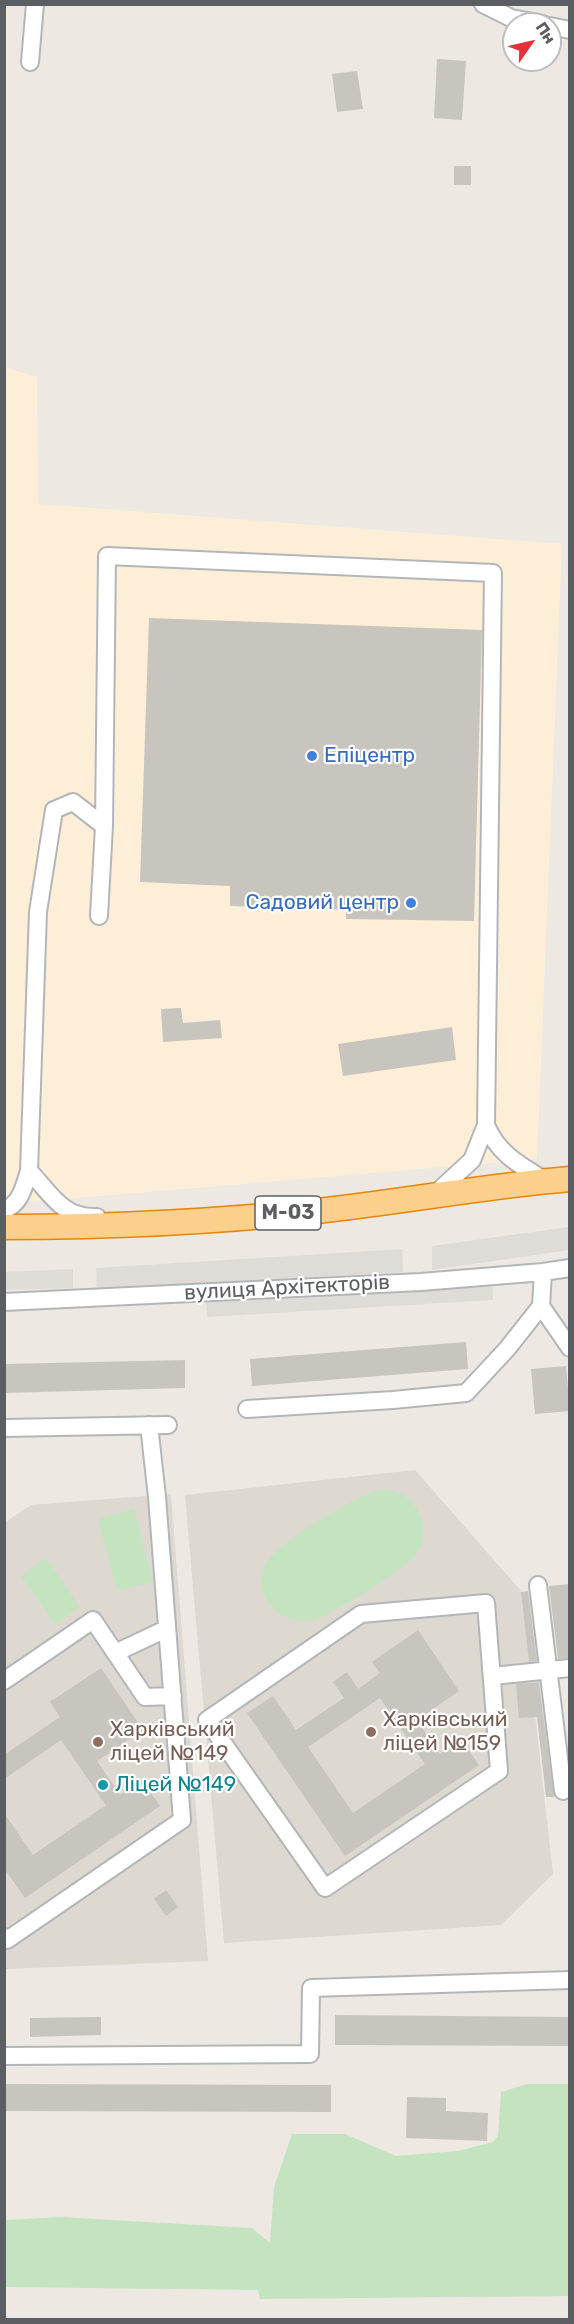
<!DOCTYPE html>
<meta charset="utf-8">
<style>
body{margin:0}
#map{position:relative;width:574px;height:2324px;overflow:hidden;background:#ede9e2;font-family:Rubik,sans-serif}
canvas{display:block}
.frame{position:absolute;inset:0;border:6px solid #5b5f63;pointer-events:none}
.north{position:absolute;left:502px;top:12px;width:60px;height:60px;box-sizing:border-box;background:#fff;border:2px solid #bdbfc1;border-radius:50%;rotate:56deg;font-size:16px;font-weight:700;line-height:24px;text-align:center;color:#5b5f63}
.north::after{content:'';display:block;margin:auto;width:21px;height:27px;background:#e5313a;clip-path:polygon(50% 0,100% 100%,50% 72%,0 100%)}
</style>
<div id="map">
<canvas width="574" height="2324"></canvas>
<div class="frame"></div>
<div class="north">Пн</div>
</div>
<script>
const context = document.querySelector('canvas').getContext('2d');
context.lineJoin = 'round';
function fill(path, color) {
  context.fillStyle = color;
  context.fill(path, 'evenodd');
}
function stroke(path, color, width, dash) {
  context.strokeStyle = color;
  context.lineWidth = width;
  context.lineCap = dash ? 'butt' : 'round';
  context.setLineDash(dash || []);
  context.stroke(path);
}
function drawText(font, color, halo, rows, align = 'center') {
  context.font = font + ' Rubik,sans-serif';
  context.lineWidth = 4.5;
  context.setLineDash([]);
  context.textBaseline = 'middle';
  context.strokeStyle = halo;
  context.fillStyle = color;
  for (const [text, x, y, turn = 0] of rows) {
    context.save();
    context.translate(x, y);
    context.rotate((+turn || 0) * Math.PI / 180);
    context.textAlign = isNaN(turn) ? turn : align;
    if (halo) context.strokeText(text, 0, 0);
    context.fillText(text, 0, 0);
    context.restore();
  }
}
const commercial = new Path2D(`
 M4 367 37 377 38 504 562 544 537 1159 5 1204Z`);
const industrial = new Path2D(`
 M569 1227V1250L432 1270V1246Z
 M402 1249 403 1272 97 1290 96 1268Z
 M73 1269V1288L5 1290V1272Z
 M492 1282 493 1300 207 1317 206 1299Z`);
const education = new Path2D(`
 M415 1470 521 1591 553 1874 501 1925 224 1943 185 1495Z
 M171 1494 208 1961 5 1969 4 1523 31 1505Z`);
const green = new Path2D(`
 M381 1490C398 1490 409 1496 418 1511 425 1524 426 1542 416 1554 404 1570 342 1607 322 1617 289 1632 249 1601 265 1565 274 1545 358 1494 381 1490Z
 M134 1509 153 1582 117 1591 98 1519Z
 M46 1558 80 1607 55 1624 21 1576Z
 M527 2084H569V2296L260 2299 258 2290 5 2287V2220L60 2217 252 2228 270 2243 274 2187 292 2134H345L396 2156 458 2151 493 2142 498 2135 501 2092Z`);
const building = new Path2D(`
 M437 59 466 61 462 120 434 118Z
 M357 71 363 109 337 112 332 74Z
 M454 166H471V185H454Z
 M149 618 482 630 474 921 346 919V910L230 906V886L140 882Z
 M181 1008 183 1023 220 1020 222 1038 163 1042 161 1009Z
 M452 1027 456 1060 343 1076 338 1044Z
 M466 1342 468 1369 252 1386 250 1359Z
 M185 1360V1388L4 1393V1364Z
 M566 1366 570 1411 535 1414 531 1369Z
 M570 1584V1658L558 1659 549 1586Z
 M528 1591 537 1661 529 1662 521 1592Z
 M418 1630 459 1691 417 1720 440 1754 461 1739 479 1765 345 1856 247 1713 273 1696 296 1730 344 1698 333 1682 347 1672 358 1689 380 1673 372 1662ZM380 1698 425 1764 353 1813 308 1747Z
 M101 1668 143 1730 97 1761 120 1795 142 1780 160 1806 25 1898 4 1868V1813L33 1855 106 1805 61 1740 4 1779V1755L60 1717 50 1702Z
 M539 1682 554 1797H546L537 1717 519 1718 516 1684Z
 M166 1890 178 1907 166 1916 154 1899Z
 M335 2015 570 2017V2046L335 2045Z
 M101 2017V2035L30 2037V2018Z
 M4 2084 331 2085V2112L4 2111Z
 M407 2097 446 2098V2111L488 2113 487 2141 406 2138Z`);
const minor = new Path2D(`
 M483 4 511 18 543 24
 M550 26 570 30
 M30 62 35 4
 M104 826 107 556 493 573 486 1125 472 1160 433 1196
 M486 1125C498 1154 521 1166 546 1181
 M29 1171 38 912 54 810 73 802 104 826 99 916
 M4 1210C21 1204 24 1186 29 1171 50 1192 62 1219 97 1217
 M4 1302 421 1282 543 1272 570 1268
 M541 1306 570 1348
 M247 1409 393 1400 466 1393 507 1349 541 1306 543 1272
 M4 1428 168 1425
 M538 1585 563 1791
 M486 1603 499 1771 325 1888 207 1720 361 1614Z
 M115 1653 166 1629
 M493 1676 570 1668
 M4 1681 93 1620 145 1697 173 1696
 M4 1937 7 1940 182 1820 157 1497 149 1425
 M4 2056 310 2054 311 1988 570 1980`);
const highway = new Path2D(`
 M4 1227C109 1227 213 1222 317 1211 401 1202 485 1186 570 1179`);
const markers = [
 [312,756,6,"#3f7fe0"],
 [411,903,6,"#3f7fe0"],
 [371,1732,6,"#8d6e63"],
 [98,1742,6,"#8d6e63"],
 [103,1785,6,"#0f9aa8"]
];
const shields = [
 [288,1213,66]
];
const shieldNames = [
 ["М-03",288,1213]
];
const shopNames = [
 ["Епіцентр",324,756],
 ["Садовий центр",399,903,"right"]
];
const streetNames = [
 ["вулиця Архітекторів",287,1288,-3]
];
const educationNames = [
 ["Харківський",383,1720],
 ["ліцей №159",383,1744],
 ["Харківський",110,1730],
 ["ліцей №149",110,1754]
];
const cultureNames = [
 ["Ліцей №149",115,1785]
];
fill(commercial, '#fdefd7');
fill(industrial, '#dfdbd7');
fill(education, '#ddd8d0');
fill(green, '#c4e4bf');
fill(building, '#c8c4be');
stroke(minor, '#b3b6b9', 20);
stroke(highway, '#e98506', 27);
stroke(minor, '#fff', 16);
stroke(highway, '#fad08c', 24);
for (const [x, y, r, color] of markers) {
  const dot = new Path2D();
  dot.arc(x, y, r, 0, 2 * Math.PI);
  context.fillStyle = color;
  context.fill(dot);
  stroke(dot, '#fff', 2);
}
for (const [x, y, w] of shields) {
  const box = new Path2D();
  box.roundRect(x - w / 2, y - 17, w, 34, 4.5);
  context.fillStyle = '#fff';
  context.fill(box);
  stroke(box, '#5b5f63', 1.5);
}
drawText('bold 20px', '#5b5f63', null, shieldNames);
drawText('21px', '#366cbe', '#fff', shopNames, 'left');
drawText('21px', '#5b5f63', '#fff', streetNames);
drawText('21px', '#785e54', '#fff', educationNames, 'left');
drawText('21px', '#0d838f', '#fff', cultureNames, 'left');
</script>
